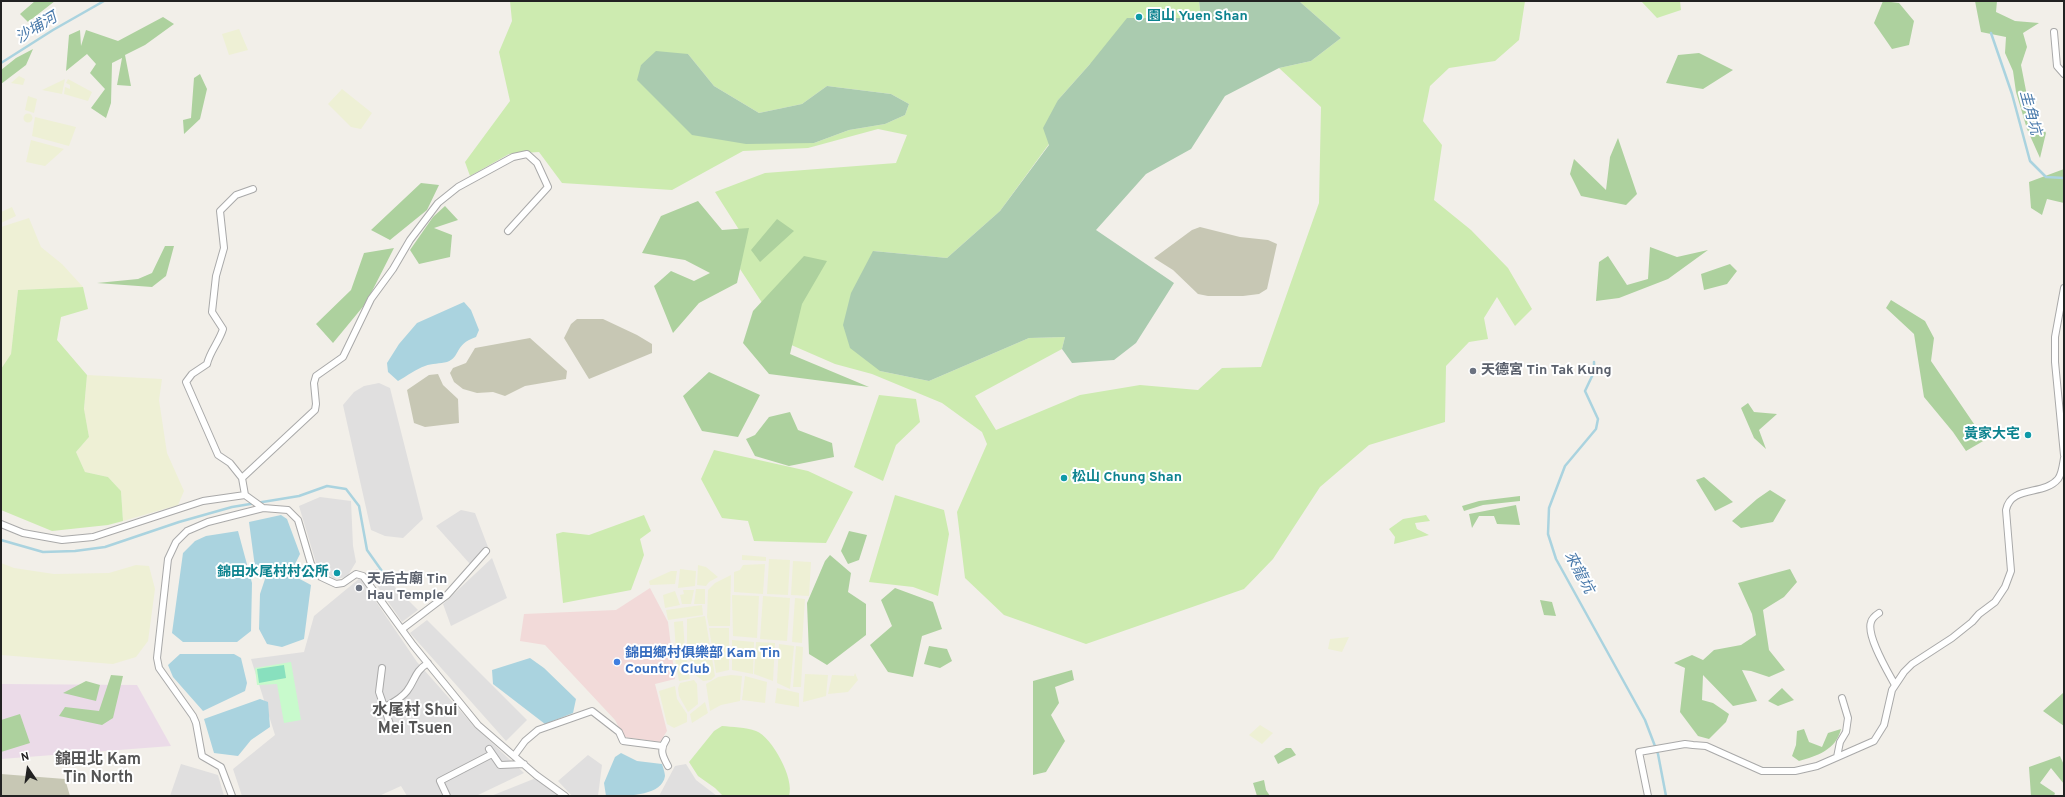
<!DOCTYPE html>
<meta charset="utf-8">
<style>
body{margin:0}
#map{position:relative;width:2065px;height:797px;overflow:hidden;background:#f2efe9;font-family:Overpass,sans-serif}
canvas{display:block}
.frame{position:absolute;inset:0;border:2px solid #222;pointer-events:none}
.north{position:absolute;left:8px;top:749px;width:40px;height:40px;-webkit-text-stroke:3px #fff;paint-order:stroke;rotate:347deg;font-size:11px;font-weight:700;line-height:16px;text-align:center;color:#222}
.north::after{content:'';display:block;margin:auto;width:14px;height:18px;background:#222;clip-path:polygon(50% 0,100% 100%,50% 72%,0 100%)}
</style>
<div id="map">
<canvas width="2065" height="797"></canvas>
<div class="frame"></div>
<div class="north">N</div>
</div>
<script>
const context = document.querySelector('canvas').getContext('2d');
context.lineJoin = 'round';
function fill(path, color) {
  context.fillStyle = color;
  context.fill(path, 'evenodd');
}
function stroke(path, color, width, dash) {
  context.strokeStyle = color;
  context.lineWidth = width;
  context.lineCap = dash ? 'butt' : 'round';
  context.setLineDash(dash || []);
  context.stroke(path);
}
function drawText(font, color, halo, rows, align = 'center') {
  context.font = font + ' Overpass,"Noto Sans TC",sans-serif';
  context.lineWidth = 4;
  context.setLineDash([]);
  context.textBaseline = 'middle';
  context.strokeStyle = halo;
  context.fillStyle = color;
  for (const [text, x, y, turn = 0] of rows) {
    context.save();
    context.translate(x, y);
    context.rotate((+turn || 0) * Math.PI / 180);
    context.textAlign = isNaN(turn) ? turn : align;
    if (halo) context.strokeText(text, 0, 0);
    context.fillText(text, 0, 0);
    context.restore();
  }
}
const residential = new Path2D(`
 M379 383 390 388 423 519 403 538 385 536 371 530 343 405 354 392 364 386Z
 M320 497 351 501 353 546 356 562 347 577 334 579 316 563 299 506Z
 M461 510 475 513 488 547 470 564 436 526Z
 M492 558 507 598 451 626 443 604Z
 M377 569 418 610 402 622 369 574Z
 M360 578 417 662 473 725 524 773 476 796H407L401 786 379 796H242L233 769 275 735 251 659 304 652 314 616Z
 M427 620 527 720 506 741 410 633Z
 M588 755 602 765 598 796H572L558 781Z
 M181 764 218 775 224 796H170Z
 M686 764 696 780 717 796H659L675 766Z
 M536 778 558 796H491Z`);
const commercial = new Path2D(`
 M650 588 668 622 675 679 655 684 667 731 660 742 624 737 615 720 545 645 520 641 524 614 616 610Z`);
const industrial = new Path2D(`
 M1 684 137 685 171 746 1 759Z`);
const construction = new Path2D(`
 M1200 227 1240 237 1268 240 1277 244 1267 289 1259 294 1243 296H1208L1198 294 1173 270 1154 258 1192 230Z
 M577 319H603L637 335 652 344V353L589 379 564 338 571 324Z
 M530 338 567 371 566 379 525 386 505 396 493 392 477 393 463 389 454 382 450 373 453 368 466 363 475 348Z
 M438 374 443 385 458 399 459 423 425 427 414 423 407 390 429 375Z
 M1 774 65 779 70 796H1Z`);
const farmland = new Path2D(`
 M239 29 248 50 229 55 222 34Z
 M19 76 25 79 23 85 11 83Z
 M65 79 62 94 42 90Z
 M68 79 92 92 88 101 64 94 65 87 70 89V85L66 83Z
 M342 89 372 113 361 129 351 127 328 104Z
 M28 96 37 99 34 113 25 110Z
 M23.5 118a4.5 4.5 0 1 1 9 0a4.5 4.5 0 1 1-9 0Z
 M35 117 76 127 69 146 32 136Z
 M31 140 64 149 45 166 26 162Z
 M12 207 16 216 1 223V212Z
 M29 218 41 247 62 264 83 287 18 290 11 354 1 369V227Z
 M87 375 162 379 159 400 167 453 184 491 178 505 123 521 121 491 108 477 85 472 76 452 89 437 84 410Z
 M742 555 766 557V561L742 560Z
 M769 559 790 560 788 595 767 594Z
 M793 561 811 562 809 596 791 595Z
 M1 563 14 568 54 574 109 573 136 565 149 566 155 589 148 641 136 657 113 664 1 655Z
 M765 564 763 594 734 592V572L740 570 743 565Z
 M698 565 706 567 718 577 709 582 706 586 697 585Z
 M680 569 696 571 695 586 678 588Z
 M671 571H677L675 584 650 585 649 581Z
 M731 575 730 626H709L707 617 708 590 715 583Z
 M696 589H705V604H694Z
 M683 590H694L691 604H682L680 595 684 594Z
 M675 591 680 605 665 608 663 595Z
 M732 595 759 596 757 638 733 636Z
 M763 596 790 598 787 641 760 639Z
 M795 598 805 599 802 643 792 642Z
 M702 605 703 615 668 620 666 610Z
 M705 616 715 676 711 680 703 681 693 673 687 643V619Z
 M683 621 685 650 676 651 674 622Z
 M709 628H729V670L716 673Z
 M1349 637 1342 652 1328 649 1330 639Z
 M732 640 754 642 753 674 732 670Z
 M756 642 775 643 773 681 754 674Z
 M779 644 794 646 790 689 777 683Z
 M796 646 803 647 801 687H793Z
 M685 651 690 679 679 681 674 653Z
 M855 673 858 680 848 692 828 694 832 675 854 676Z
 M805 674 828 675 826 696 803 702Z
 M731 675 742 676 740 701 721 705 710 711 706 684 718 677Z
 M745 676 767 682 765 703 742 700Z
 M694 680 697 684 698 704 688 712 679 696 678 688 680 683Z
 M675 686 677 699 687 714V722L674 728 667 724 659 691Z
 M777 688 799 693V707L775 703Z
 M705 702 708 713 692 723 690 714Z
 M1260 725 1273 733 1262 744 1249 735Z`);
const grass = new Path2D(`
 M510 1H1199L1201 18 1090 64 1058 100 1049 144 1000 211 947 258 873 251 880 371 929 381 1029 338 1065 337 1062 349 975 396 996 430 1080 395 1140 385 1198 390 1222 368 1261 367 1319 203 1321 107 1279 68 1311 61 1341 38 1299 1H1525L1519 40 1495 61 1449 68 1430 86 1423 121 1442 145 1434 200 1471 230 1508 268 1532 309 1515 326 1497 297 1484 318 1488 339 1469 342 1446 366 1445 422 1369 445 1320 487 1273 559 1244 589 1086 644 1004 615 965 578 957 512 987 444 982 432 942 403 872 374 835 364 789 344 740 269 743 236 715 192 765 173 896 163 907 135 878 129 808 148 743 151 672 190 562 183 539 152 509 154 470 176 465 162 510 101 499 52 512 21ZM688 54 714 86 759 113 802 104 827 86 891 94 909 104 905 115 885 124 849 130 814 143 641 65Z
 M1641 1H1680L1681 10 1657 18Z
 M83 287 88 309 61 317 57 340 87 375 84 409 89 437 76 452 85 472 108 477 121 491 123 521 108 525 52 531 1 510V369L11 354 18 290Z
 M879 395 916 399 920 422 896 445 883 481 854 467Z
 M714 450 808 471 853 492 826 543 754 541 748 521 722 518 701 479Z
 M895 495 944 510 949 534 938 596 913 587 869 582Z
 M644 515 651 531 640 539 644 555 631 590 563 603 556 534 563 532 589 535Z
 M1426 515 1430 521 1415 523 1417 529 1429 535 1394 544 1395 537 1389 529 1403 519Z
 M722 726C732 727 746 727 756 731 772 737 795 779 789 796H723L715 788 698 776 689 762 714 731Z`);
const forest = new Path2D(`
 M35 1H55L28 22 20 14Z
 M1883 1 1899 3 1914 21 1909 45 1892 49 1874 23Z
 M1975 1H1997L1996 12 2015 21 2039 23 2023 33 2027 47 2021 65 2029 106 2046 133 2040 158 2027 129 2016 92 2013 71 2005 53 2006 37 1981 32Z
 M163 17 174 24 145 45 125 55 131 86 117 85 122 58 112 63 111 103 106 118 91 108 105 89 90 73 96 64 87 54 66 71 69 35 80 30 81 46 86 30 118 41Z
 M33 49 26 65 1 84V70L16 58Z
 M1699 53 1733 70 1703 89 1666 83 1678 55Z
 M200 74 207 89 200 119 184 134 183 120 191 118 194 78Z
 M1618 138 1637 194 1626 205 1581 196 1570 174 1574 159 1606 190 1610 157Z
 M2064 169V203L2047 199 2042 215 2031 208 2029 182Z
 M421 183 439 185 427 210 390 240 371 230Z
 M698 201 722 230 749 228 737 283 699 303 673 333 654 286 671 271 694 281 710 273 685 260 642 253 661 216Z
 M445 206 458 220 434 228 452 235 450 257 419 264 410 250 433 217Z
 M777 219 794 231 760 262 751 250Z
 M165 246H174L166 276 152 287 97 283 138 279 152 273Z
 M1650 247 1677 257 1708 250 1668 279 1619 298 1596 301 1599 262 1608 256 1627 285 1648 279Z
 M394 248 366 303 333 343 316 324 351 290 364 253Z
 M804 256 827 261 802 304 790 354 869 387 769 374 743 343 753 311Z
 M1730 264 1737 271 1727 284 1704 290 1701 274Z
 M1891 300 1925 321 1934 338 1931 361 1985 440 1966 451 1953 432 1924 397 1914 334 1886 308Z
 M709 372 760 395 738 437 702 431 683 396Z
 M1748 403 1754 412 1777 414 1759 430 1766 449 1754 438 1741 408Z
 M790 412 798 430 832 443 834 457 789 466 755 456 746 439 755 435 769 417Z
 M1704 477 1733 502 1715 511 1696 480Z
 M1770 490 1786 500 1773 522 1741 528 1732 521 1757 499Z
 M1520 496V501L1483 505 1464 511 1462 506 1479 501Z
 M1516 505 1520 525 1497 524 1494 516H1479L1472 528 1469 514Z
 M849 531 867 535 859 560 848 564 841 551Z
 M830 555 851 573 848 592 866 604V635L827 665 809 654 807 603 825 561Z
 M1790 569 1797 582 1784 597 1763 610 1769 650 1785 670 1769 677 1751 671 1742 670 1757 701 1733 706 1703 675 1702 700 1713 703 1729 714 1726 722 1709 739 1698 736 1680 712 1685 668 1674 663 1692 655 1703 660 1714 650 1741 645 1756 635 1752 614 1738 583Z
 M895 588 933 602 942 629 922 636 913 677 888 672 870 645 892 626 881 600Z
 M1540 600 1552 602 1556 616 1544 615Z
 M929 646 947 649 952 661 940 668 924 664Z
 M1072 670 1074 680 1055 687 1059 703 1051 715 1065 741 1046 772 1033 775V681Z
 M111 675 123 676 113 718 102 725 59 716 65 707 99 711Z
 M86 681 100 685 96 701 63 693Z
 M1782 688 1794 700 1778 706 1768 701Z
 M2063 693 2064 694V726L2043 711Z
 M20 714 30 743 1 752V720Z
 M1804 729 1809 742 1822 747 1828 733 1841 729C1836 750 1817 756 1799 761L1792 756 1796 745 1797 731Z
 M1286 748H1291L1296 755 1278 764 1274 756Z
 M2060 756 2064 765V784L2051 768 2040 783 2055 793 2054 796H2031L2029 767Z
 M1264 780 1266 790 1270 796H1257L1253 783Z`);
const cemetery = new Path2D(`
 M1199 1H1299L1341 38 1311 61 1279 68 1225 96 1191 149 1146 174 1096 230 1174 283 1136 343 1114 360 1072 363 1062 349 1065 337 1029 338 929 381 880 371 850 348 843 325 851 293 873 251 947 258 1000 211 1049 145 1043 128 1058 100 1090 64 1127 18H1201Z
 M656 51 688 54 714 86 759 113 802 104 827 86 891 94 909 104 905 115 885 124 849 130 814 143 746 144 692 135 637 80 641 65Z`);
const park = new Path2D(`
 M291 662 301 720 284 723 277 684 257 685 255 668Z`);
const pitch = new Path2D(`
 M284 665 286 678 259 683 257 669Z`);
const water = new Path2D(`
 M464 302 471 310 479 330 476 337C454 344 461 357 447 362 440 364 432 363 425 366 416 369 407 376 398 381L388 372 387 363 399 344 417 323Z
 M281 515 287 519 300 554 293 568 296 577 311 585 304 639 282 647 267 644 259 629 260 594 266 576 255 567 249 522Z
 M238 531 252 583 251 631 237 642H183L172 633 183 553 195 541 206 536Z
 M180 654H234L241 658 247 683 245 691 203 711 173 677 168 665Z
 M530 658 544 668 576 699 573 713 545 724 493 684 492 670Z
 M260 699 268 702 270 727 251 740 238 756 214 753 204 719Z
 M621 753 637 761 662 764C663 767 665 773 665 776 662 797 624 796 606 796L604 783 615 757Z`);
const stream = new Path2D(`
 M1991 33 2012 94 2030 161 2046 177 2064 178
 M1 63 53 30 104 1
 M1594 362V372L1585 391 1598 419 1596 429 1565 466 1549 508 1548 534 1556 559 1645 720 1658 754 1666 796
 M1 540 43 552 75 551 105 547 179 522 232 507 299 496 327 486 346 489 359 506 367 550 389 581`);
const street = new Path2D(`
 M2054 32 2057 66 2064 74
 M253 189 236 195 220 211 224 248 216 276 212 312 223 329C219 342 210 351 207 364L192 374 186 382 218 455 230 463 242 478 245 495 263 508
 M2064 288 2055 337V362L2064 455
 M242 478 315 410 316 404 314 383 316 376 343 357 371 299 393 269 410 240 438 203 458 187 513 157 527 154 537 163 548 187 508 231
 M1 524 23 533 62 540 93 537 203 501 245 495
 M1879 613C1876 615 1872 618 1871 622 1866 636 1888 672 1895 685
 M402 629 447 595 486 551
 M382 668 379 692 391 727
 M383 708C392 703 401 699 407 691 416 679 414 672 428 663
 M666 740C659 750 663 757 668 766
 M489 749 500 765 524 764
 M514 756 525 741 538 730 592 711 619 732 623 741 662 746
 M1837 757 1840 742 1846 732 1848 718 1842 698
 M232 796 221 767 202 756 196 723 193 716 159 668 157 658 168 559 176 542 187 531 208 522 263 508 288 510 298 520 311 564 321 577 336 584 343 583 356 574 363 576 413 645 478 725 536 775 565 796
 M447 796 440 781 492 754
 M1648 796 1639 752 1685 744 1693 745 1706 746 1762 771H1795L1817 766 1874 741 1884 725 1892 690 1904 672 1912 664 1952 638 1972 622 1979 614 1995 602 2005 587 2011 571 2006 510C2011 485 2044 496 2058 479 2062 474 2063 464 2064 458`);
const markers = [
 [1139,17,4,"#0f9aa8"],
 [1473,371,4,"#6b7280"],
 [2028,435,4,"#0f9aa8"],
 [1064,478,4,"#0f9aa8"],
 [337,573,4,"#0f9aa8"],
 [359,588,4,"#6b7280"],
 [617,662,4,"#3f7fe0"]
];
const cultureNames = [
 ["園山 Yuen Shan",1147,17],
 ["黃家大宅",2020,435,"right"],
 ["松山 Chung Shan",1072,478],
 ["錦田水尾村村公所",329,573,"right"]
];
const worshipNames = [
 ["天德宮 Tin Tak Kung",1481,371],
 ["天后古廟 Tin",367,580],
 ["Hau Temple",367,596]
];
const shopNames = [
 ["錦田鄉村俱樂部 Kam Tin",625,654],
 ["Country Club",625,670]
];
const waterNames = [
 ["沙埔河",37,29,-31],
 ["圭角坑",2029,113,75],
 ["來龍坑",1578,573,62]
];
const quarterNames = [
 ["水尾村 Shui",415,712],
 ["Mei Tsuen",415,730],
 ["錦田北 Kam",98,761],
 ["Tin North",98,779]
];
fill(residential, '#e0dfdf');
fill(commercial, '#f2dad9');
fill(industrial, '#ebdbe8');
fill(construction, '#c7c7b4');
fill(farmland, '#eef0d5');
fill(grass, '#cdebb0');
fill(forest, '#add19e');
fill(cemetery, '#aacbaf');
fill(park, '#c8facc');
fill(pitch, '#88e0be');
fill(water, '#aad3df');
stroke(stream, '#aad3df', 2.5);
stroke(street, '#a9a9a9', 8);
stroke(street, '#fff', 6);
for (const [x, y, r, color] of markers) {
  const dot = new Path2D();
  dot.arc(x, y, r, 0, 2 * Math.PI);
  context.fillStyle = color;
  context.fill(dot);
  stroke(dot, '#fff', 1.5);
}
drawText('bold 14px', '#0d838f', '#fff', cultureNames, 'left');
drawText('bold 14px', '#5b616d', '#fff', worshipNames, 'left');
drawText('bold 14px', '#366cbe', '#fff', shopNames, 'left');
drawText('italic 15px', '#4a7aab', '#fff', waterNames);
drawText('bold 16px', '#555', '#fff', quarterNames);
</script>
